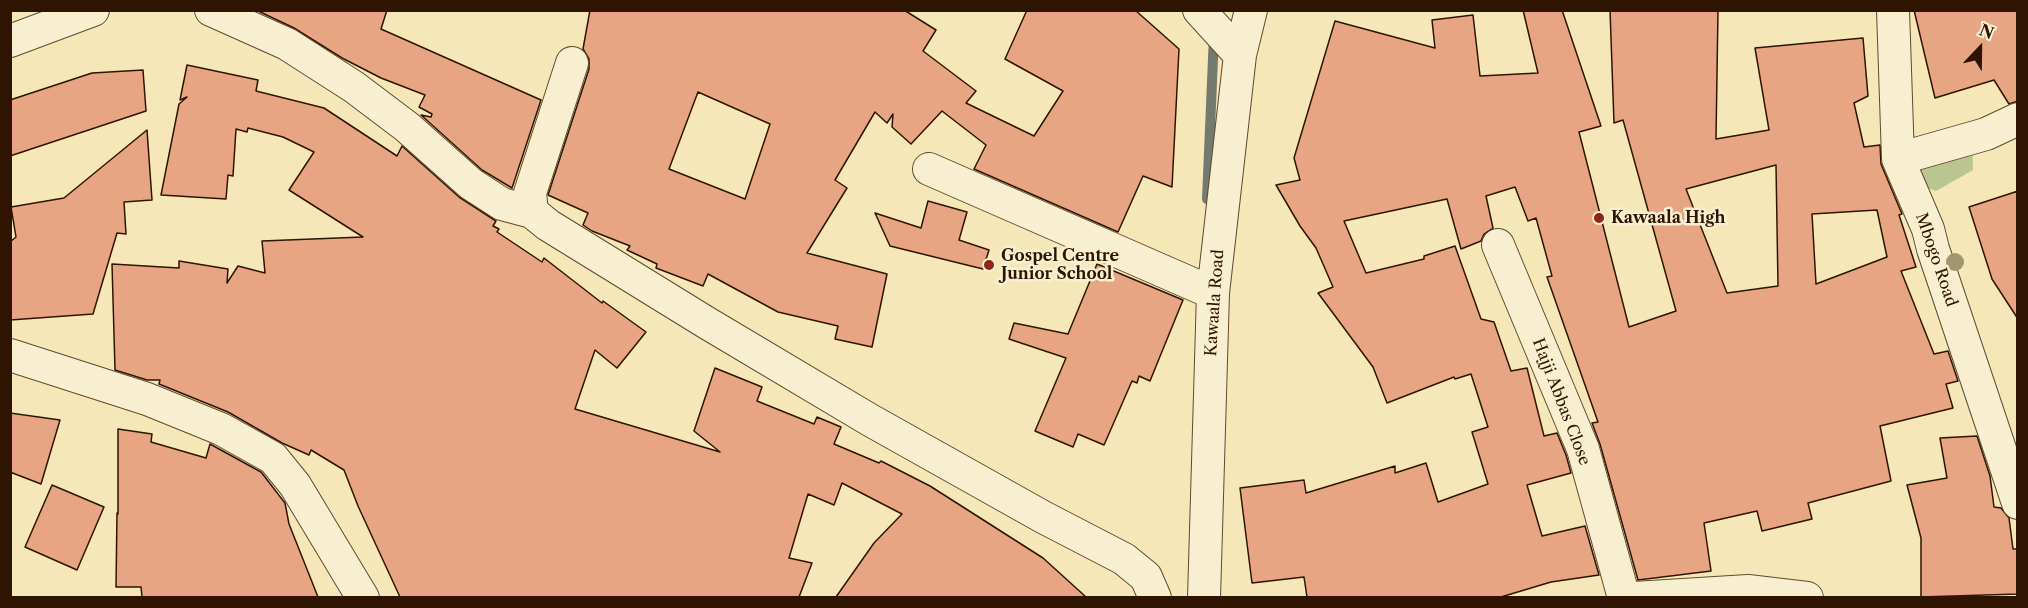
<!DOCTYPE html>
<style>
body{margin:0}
#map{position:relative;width:2028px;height:608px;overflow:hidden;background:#f5e7b8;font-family:"Libre Caslon Text",serif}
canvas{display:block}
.frame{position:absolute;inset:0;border:12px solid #2f1501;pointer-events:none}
.north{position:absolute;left:1950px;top:18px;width:60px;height:60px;-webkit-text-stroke:4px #f8efd1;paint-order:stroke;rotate:22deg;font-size:16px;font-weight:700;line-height:24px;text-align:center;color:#2f1501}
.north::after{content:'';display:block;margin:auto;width:21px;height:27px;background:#2f1501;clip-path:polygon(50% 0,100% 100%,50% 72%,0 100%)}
</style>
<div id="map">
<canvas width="2028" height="608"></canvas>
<div class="frame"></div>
<div class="north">N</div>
</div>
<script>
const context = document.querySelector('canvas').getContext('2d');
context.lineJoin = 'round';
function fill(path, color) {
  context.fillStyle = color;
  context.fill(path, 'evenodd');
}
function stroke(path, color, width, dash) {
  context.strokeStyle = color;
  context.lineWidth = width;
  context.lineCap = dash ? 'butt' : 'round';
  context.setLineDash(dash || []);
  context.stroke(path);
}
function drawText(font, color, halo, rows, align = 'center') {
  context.font = font + ' "Libre Caslon Text",serif';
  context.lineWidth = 5;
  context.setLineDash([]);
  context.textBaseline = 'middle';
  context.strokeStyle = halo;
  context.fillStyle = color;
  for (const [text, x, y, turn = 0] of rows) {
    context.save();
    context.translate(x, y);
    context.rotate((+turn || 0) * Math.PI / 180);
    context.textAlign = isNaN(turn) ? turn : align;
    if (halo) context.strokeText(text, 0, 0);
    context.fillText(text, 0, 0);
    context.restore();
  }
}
const green = new Path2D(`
 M1972 138 1973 170 1936 191 1923 186 1919 156Z`);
const stream = new Path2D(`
 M1207 199 1214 35`);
const building = new Path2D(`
 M256 10H387L381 29 541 100 512 188 482 170 421 115 431 117 432 114 419 107 425 95 381 78 342 58 294 28Z
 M590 10H904L936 30 923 51 976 91 966 103 1034 136 1063 91 1005 59 1027 10H1135L1179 49 1172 187 1143 176 1118 232 974 169 986 145 942 111 911 144 892 127 893 114 887 123 875 112 835 180 847 188 807 253 887 274 872 347 835 339 838 326 778 312 708 274 703 286 656 268 657 264 627 250 630 246 592 231 583 225 588 213 548 195 589 69V59L583 49ZM698 92 770 124 745 199 669 169Z
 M1523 10H1562L1601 126 1579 132 1629 327 1676 311 1623 120 1614 123 1610 10H1718L1716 139 1769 130 1755 48 1863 38 1868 96 1854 103 1864 147 1880 145 1881 164 1902 214 1899 215 1916 267 1901 271 1934 354 1948 351 1958 381 1946 384 1953 408 1880 426 1891 481 1808 503 1812 519 1762 531 1757 511 1704 523 1711 571 1638 580 1600 444 1592 423 1598 422 1547 277 1552 276 1536 218 1528 221 1515 187 1486 196 1493 228 1484 234 1481 241 1461 249 1447 199 1344 221 1366 273 1424 259V256L1455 246 1481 319 1494 322 1511 371 1527 368 1544 436 1557 433 1566 455 1571 473 1527 485 1542 536 1585 526 1599 575 1551 582 1501 597H1307L1304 577 1252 583 1240 488 1304 480 1306 493 1395 466V473L1426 463 1438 502 1488 484 1472 432 1488 427 1471 374 1455 379 1454 377 1387 403 1373 367 1318 293 1333 287 1316 248 1300 226 1276 185 1300 180 1294 158 1335 21 1435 48 1432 20 1473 15 1480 76 1538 73ZM1776 165 1778 286 1727 293 1686 189ZM1877 210 1887 257 1816 284 1812 214Z
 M1914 10H2018V101L2009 104 1994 80 1935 98Z
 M187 65 258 80 256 91 324 108 397 156 402 146 459 197 496 221 493 226 499 229 497 232 542 262 544 258 602 303 603 301 646 332 617 368 595 350 575 409 720 452 694 431 715 368 762 387 757 401 814 424 817 417 841 427 834 444 879 463 881 461 930 486 1043 558 1086 597H836L874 543 902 514 842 483 834 505 808 494 789 558 812 563 799 597H400L358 506 344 470 311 450 309 455 282 443 228 412 159 384 160 380H147L115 370 112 264 179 268V261L228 269 227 283 238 266 265 273 262 241 363 237 289 190 314 152 283 137 248 128 247 132 236 129 233 176 228 175 226 199 161 195 179 104 187 97 180 100Z
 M143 70 146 111 10 156V100L92 73Z
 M147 130 152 200 124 202 126 234 117 233 93 314 10 320V242L16 237 11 207 64 198Z
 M2018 191V319L1992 279 1969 207Z
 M928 201 967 212 959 240 989 250 983 269 890 246 875 213 921 228Z
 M1097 264 1183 300 1150 381 1139 376 1137 383 1132 381 1104 445 1078 434 1073 447 1035 431 1066 358 1009 339 1014 323 1068 334Z
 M10 413 60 420 41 484 10 472Z
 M118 429 152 434 151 442 206 458 210 444 261 472 285 503 289 524 318 597H142L141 587H116L117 513 118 514Z
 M1977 436 1990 476 1994 507 2001 508 2009 518 2013 549H2018V594L1921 597V538L1907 485 1947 478 1940 438Z
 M52 485 104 507 77 570 25 547Z`);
const minor = new Path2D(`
 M211 10 287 44 354 87 407 127 471 184 502 204 532 212
 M1199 10 1240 55
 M1893 10 1898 159 1928 229 1933 249 2018 503
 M10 41 93 10
 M572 63 530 193 532 212 548 225 707 323 870 420 1043 517 1124 559 1146 577 1155 598
 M1898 159 1986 134 2018 119
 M929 169 1213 293
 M1498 245 1583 449 1624 598
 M10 355 147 399 221 429 273 458 295 485 363 598
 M1204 598 1213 293 1240 55 1251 10
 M1634 598 1748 591 1807 598`);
const trees = [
 [1955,262]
];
const markers = [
 [1599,218,6,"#8f2418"],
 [989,265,6,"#8f2418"]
];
const poiNames = [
 ["Kawaala High",1611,218],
 ["Gospel Centre",1001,256],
 ["Junior School",1001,274]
];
const streetNames = [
 ["Mbogo Road",1936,260,71],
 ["Kawaala Road",1215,303,-86],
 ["Hajji Abbas Close",1561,402,69]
];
fill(green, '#bbc58f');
stroke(stream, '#737a70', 10);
fill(building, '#e7a584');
stroke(building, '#2f1501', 1.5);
stroke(minor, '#604a2f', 34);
stroke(minor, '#f8efd1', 32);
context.fillStyle = '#a3966f';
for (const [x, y] of trees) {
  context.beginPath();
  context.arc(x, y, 9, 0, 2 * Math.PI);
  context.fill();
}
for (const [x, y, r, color] of markers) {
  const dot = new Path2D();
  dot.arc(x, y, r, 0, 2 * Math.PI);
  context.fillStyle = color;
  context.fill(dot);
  stroke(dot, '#f8efd1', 2);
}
drawText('bold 16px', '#2f1501', '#f8efd1', poiNames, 'left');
drawText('16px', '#2f1501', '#f8efd1', streetNames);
</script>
